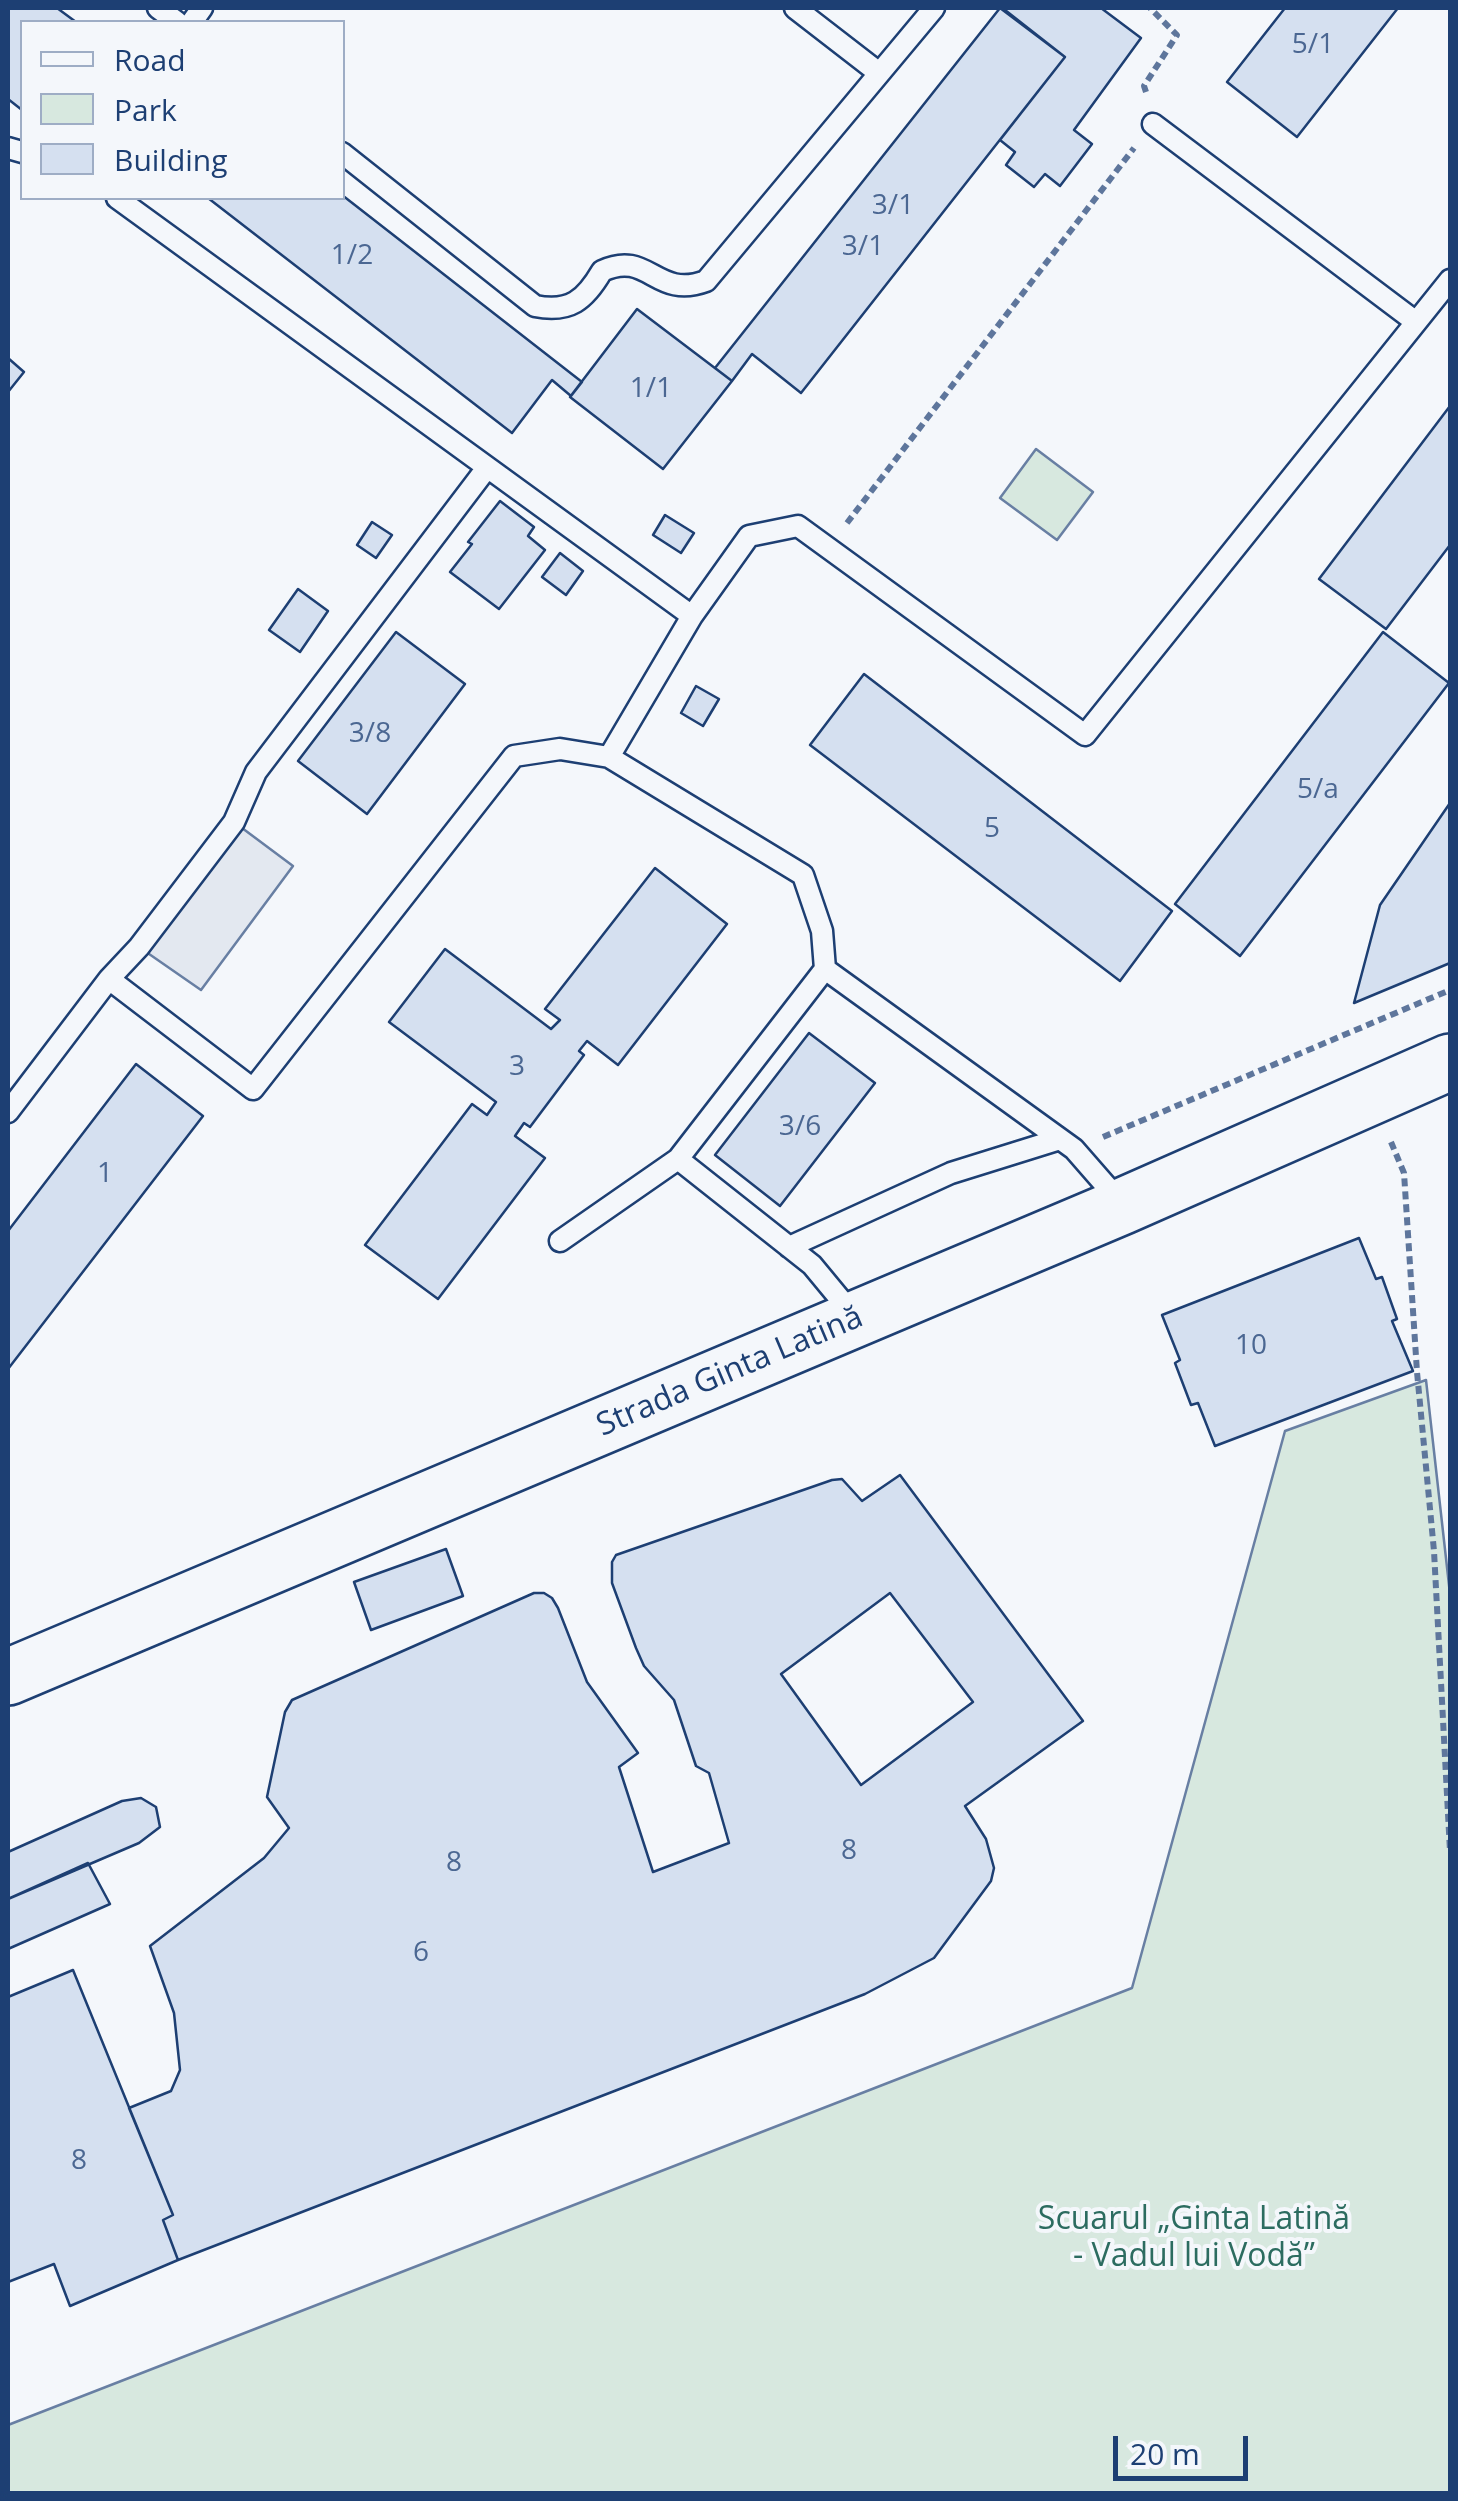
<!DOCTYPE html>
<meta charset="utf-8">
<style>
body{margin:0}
#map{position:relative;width:1458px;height:2501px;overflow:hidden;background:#f4f7fb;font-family:"Open Sans",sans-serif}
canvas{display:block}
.frame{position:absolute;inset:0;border:10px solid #1d3f73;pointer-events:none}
.legend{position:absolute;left:20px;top:20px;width:325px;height:180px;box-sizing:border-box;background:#f4f7fb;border:2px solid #9eadc5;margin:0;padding:12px 18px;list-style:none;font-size:30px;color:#1d3f73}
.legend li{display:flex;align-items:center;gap:20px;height:50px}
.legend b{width:50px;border:2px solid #9eadc5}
.scale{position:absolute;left:1113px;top:2436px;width:135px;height:45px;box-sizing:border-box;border:5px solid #1d3f73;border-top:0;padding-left:12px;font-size:30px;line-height:35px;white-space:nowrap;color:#1d3f73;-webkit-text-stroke:8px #f4f7fb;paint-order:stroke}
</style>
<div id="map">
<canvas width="1458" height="2501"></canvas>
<div class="frame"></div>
<ul class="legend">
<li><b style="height:12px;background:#f4f7fb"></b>Road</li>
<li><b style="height:28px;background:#d7e8df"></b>Park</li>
<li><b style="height:28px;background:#d5e0f0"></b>Building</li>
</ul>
<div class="scale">20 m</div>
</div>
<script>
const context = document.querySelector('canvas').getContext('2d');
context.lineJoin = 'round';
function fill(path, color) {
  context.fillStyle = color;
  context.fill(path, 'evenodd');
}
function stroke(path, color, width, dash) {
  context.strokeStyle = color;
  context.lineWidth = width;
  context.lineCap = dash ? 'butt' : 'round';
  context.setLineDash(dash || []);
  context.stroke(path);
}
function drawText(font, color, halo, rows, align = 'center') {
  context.font = font + ' "Open Sans",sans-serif';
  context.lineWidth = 8;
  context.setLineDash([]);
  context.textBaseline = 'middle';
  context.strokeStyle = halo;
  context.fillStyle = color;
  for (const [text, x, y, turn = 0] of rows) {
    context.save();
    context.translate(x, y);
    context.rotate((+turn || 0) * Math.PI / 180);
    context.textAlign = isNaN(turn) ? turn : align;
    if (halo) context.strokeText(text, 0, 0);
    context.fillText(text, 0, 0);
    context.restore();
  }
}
const green = new Path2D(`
 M1036 449 1093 492 1057 540 1000 498Z
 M1426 1380 1450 1594V2493H8V2425L1132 1988 1285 1431Z`);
const parking = new Path2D(`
 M234 822 293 866 201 990 139 947Z`);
const building = new Path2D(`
 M8 8H57L76 22H22V110L8 99Z
 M1000 8 1065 57 801 393 752 354 732 381 715 368Z
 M1007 8H1101L1141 38 1074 130 1092 144 1060 186 1045 174 1034 187 1006 165 1015 152 1000 140 1065 57 1005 10Z
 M1285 8H1398L1297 137 1227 82Z
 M342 195 582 382 571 396 552 380 512 433 208 198H342Z
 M637 309 732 381 663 469 570 397Z
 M8 358 24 372 8 392Z
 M1450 406V545L1386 629 1319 579Z
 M500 501 534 527 528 536 545 550 499 609 450 572 472 544 468 542Z
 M665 515 694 533 681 553 653 535Z
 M372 522 392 535 376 558 357 545Z
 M560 553 583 571 566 595 542 577Z
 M298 589 328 611 300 652 269 630Z
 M396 632 465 684 367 814 298 761Z
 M1383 632 1449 683 1240 956 1175 904Z
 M864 674 1172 911 1120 981 810 745Z
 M696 686 719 699 703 726 681 713Z
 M1450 803V963L1354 1003 1380 905Z
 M655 868 727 924 618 1065 587 1041 579 1051 584 1055 530 1127 524 1123 515 1136 545 1158 438 1299 365 1245 472 1104 487 1115 496 1102 389 1022 445 949 551 1029 560 1020 545 1009Z
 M809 1033 875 1083 780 1206 715 1155Z
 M136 1064 203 1116 8 1369V1231Z
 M1359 1238 1376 1279 1382 1277 1397 1319 1392 1321 1413 1371 1215 1446 1198 1403 1191 1405 1175 1363 1180 1360 1162 1315Z
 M900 1475 1083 1721 965 1806 986 1839 994 1868 991 1881 934 1958 865 1994 178 2260 163 2220 173 2215 129 2108 171 2091 180 2070 174 2013 150 1946 264 1858 289 1828 267 1797 285 1712 292 1700 534 1593H544L552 1598 558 1608 587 1682 638 1753 619 1767 653 1872 729 1843 709 1773 696 1766 674 1700 644 1666 636 1648 612 1583V1562L616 1555 832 1480 842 1479 862 1501ZM890 1593 973 1702 861 1785 781 1674Z
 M446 1549 463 1596 371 1630 354 1582Z
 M141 1798 156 1807 160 1827 139 1843 8 1899V1852L122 1801Z
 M88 1863 110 1904 8 1949V1899Z
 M73 1970 173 2215 163 2220 178 2260 70 2306 54 2264 8 2282V1997Z`);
const path = new Path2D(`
 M1146 92 1144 86 1177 35 1150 8
 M847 523 1134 148
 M1103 1137 1450 990
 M1391 1142 1404 1173 1417 1372 1434 1551 1450 1851`);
const lane = new Path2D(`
 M158 8 177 22
 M795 8 879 73
 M192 22 202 8
 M1153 124 1416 322
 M8 148 22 152
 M342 153 535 306C570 313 585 300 602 271 649 249 655 300 706 281L934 8
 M117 198 692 616 609 757 803 875 822 931 825 969 1074 1149 1122 1204
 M692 616 749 536 798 526 1085 735 1450 280
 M825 969 678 1159 812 1265 855 1317
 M109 979 139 947 234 822 256 772 486 469
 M8 1112 109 979 253 1089 514 756 560 749 609 757
 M560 1241 678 1159
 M789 1247 951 1173 1060 1139`);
const secondary = new Path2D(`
 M8 1677 1123 1206 1450 1062`);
const numberNames = [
 ["5/1",1313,45],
 ["3/1",893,206],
 ["3/1",863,247],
 ["1/2",352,256],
 ["1/1",651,389],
 ["3/8",370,734],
 ["5/a",1318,790],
 ["5",992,829],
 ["3",517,1067],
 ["3/6",800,1127],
 ["1",105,1174],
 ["10",1251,1346],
 ["8",849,1851],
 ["8",454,1863],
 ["6",421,1953],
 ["8",79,2161]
];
const streetNames = [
 ["Strada Ginta Latină",730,1372,-23]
];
const parkNames = [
 ["Scuarul „Ginta Latină",1194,2220],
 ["- Vadul lui Vodă”",1194,2257]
];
fill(green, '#d7e8df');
stroke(green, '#687fa3', 2.5);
fill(parking, '#e3e8f0');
stroke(parking, '#687fa3', 2.5);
fill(building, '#d5e0f0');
stroke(building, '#1d3f73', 2.5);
stroke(lane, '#1d3f73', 25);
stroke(secondary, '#1d3f73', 60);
stroke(path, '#5e769c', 6, [8, 5]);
stroke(lane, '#f4f7fb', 20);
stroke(secondary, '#f4f7fb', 55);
drawText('28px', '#4b6792', null, numberNames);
drawText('32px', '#1d3f73', '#f4f7fb', streetNames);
drawText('32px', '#2c6c60', '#f4f7fb', parkNames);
</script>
